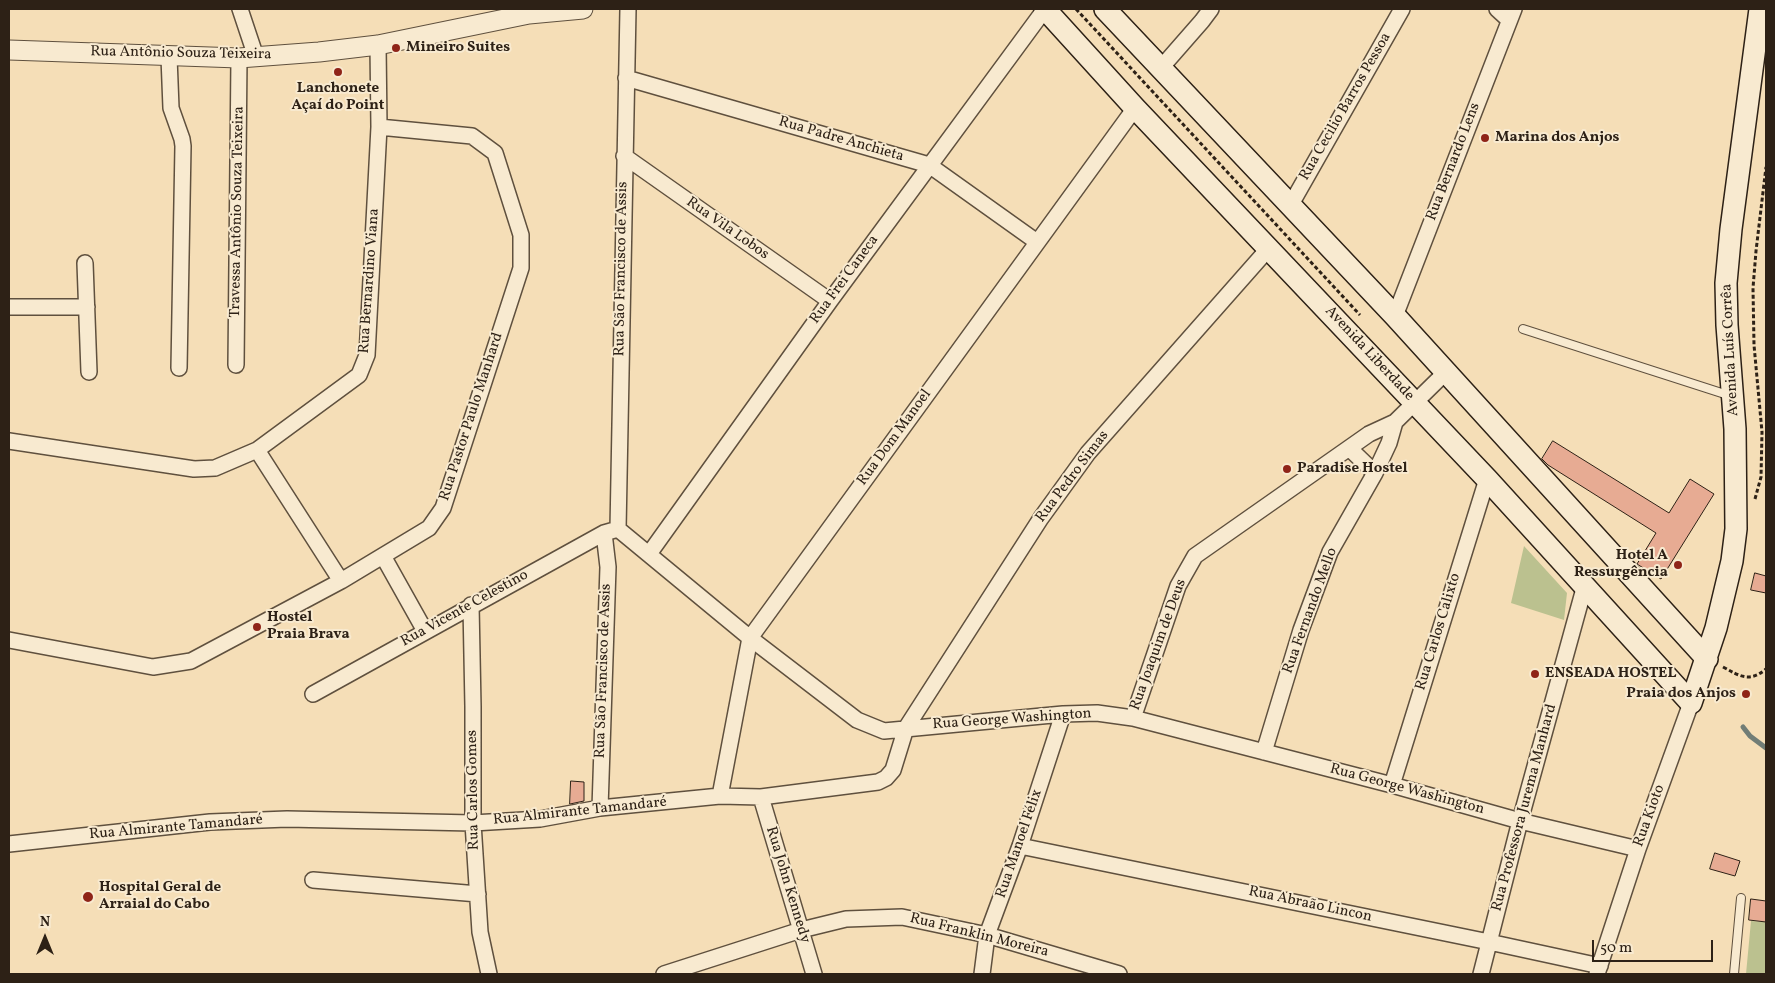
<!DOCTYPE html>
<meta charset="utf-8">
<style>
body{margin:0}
#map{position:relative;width:1775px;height:983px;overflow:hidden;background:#f5deb7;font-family:Vollkorn,serif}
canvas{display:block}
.frame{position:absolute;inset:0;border:10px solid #2d2116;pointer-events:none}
.north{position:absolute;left:20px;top:913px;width:50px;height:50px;-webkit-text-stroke:4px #f8ead0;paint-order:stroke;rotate:0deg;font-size:14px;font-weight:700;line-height:20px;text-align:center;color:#2d2116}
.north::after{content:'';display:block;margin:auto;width:18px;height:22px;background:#2d2116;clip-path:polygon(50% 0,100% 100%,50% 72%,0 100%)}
.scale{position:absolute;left:1592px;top:940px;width:121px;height:22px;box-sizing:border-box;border:2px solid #2d2116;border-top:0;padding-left:6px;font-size:15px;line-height:18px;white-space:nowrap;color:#2d2116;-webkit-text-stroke:4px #f8ead0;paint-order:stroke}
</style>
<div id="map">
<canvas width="1775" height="983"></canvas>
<div class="frame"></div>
<div class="north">N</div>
<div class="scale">50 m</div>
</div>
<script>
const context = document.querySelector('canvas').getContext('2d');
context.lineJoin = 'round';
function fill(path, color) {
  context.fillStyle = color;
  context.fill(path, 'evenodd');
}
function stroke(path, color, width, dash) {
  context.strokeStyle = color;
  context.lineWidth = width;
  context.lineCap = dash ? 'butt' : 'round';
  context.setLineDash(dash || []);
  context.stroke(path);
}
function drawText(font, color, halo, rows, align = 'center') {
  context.font = font + ' Vollkorn,serif';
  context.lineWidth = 4;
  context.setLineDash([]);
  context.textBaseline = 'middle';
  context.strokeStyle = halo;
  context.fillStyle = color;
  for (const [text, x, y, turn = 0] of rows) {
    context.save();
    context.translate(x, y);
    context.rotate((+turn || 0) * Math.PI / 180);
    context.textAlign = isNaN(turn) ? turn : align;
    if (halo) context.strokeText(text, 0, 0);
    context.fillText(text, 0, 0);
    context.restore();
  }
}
const green = new Path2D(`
 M1524 546 1567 593 1564 620 1511 603Z
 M1751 921 1766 922V974H1746Z`);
const stream = new Path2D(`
 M1743 727 1750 736 1766 748`);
const building = new Path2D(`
 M1553 441 1669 513 1690 479 1714 494 1661 579 1637 564 1656 533 1548 465 1542 459Z
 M1755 573 1766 576V593L1751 590Z
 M571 781 584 782V801L570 804Z
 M1715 853 1740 861 1735 876 1710 869Z
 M1751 899 1766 901V922L1749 920Z`);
const path = new Path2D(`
 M1076 9 1360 315
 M1755 499 1761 477 1762 432 1754 345 1753 288 1756 251 1766 167
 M1723 667C1740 676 1749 683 1766 669`);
const service = new Path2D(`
 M1523 329 1731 396
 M1734 974 1741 898`);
const minor = new Path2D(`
 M240 9 256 57
 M1497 9 1509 20
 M169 57 171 108 182 139 183 146 179 368
 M1160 69 1202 21 1211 9
 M626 78 929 165 1037 242
 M624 156 830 301
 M1290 206 1402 9
 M85 263 89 372
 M9 307H87
 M1395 316 1514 9
 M236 365 239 58
 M9 441 194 469 215 468 257 450 359 375 367 355 379 127 378 45
 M1349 448 1375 473
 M257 450 341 581
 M618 529 750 638 857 720 884 731 1063 714 1097 713 1133 718 1392 785 1520 821 1638 849
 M618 529 628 9
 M649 554 830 301 1045 9
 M383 556 425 631
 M471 605 473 707V823L480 932 489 974
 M9 640 153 667 191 661 341 581 429 528 443 508 521 268V235L495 153 472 136 379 127
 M313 694 604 533 618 529
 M1133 718 1178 586 1195 556 1369 434 1395 422 1446 372
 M1264 752 1301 630 1330 552 1375 473 1389 443 1395 422
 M1392 785 1487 479
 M720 796 750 638 1135 108
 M761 797 814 974
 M600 808 608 567 604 533
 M9 844 210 822 287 819 473 823 540 819 600 808 720 796 761 797 878 782 886 778 893 770 906 728 1041 518 1088 453 1269 248
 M1020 846 1489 942 1600 966
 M313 880 478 894
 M664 974 801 930 846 919 902 917 987 935 1119 974
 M982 974 987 935 1020 846 1063 714
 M1481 974 1520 821 1585 585
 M1597 974 1638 849 1691 703`);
const tertiary = new Path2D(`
 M9 50 239 58 319 52 378 45 529 14 583 9`);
const secondary = new Path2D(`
 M1045 9 1135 108 1487 479 1691 703 1716 628 1732 561 1736 529 1735 429 1727 325 1726 283 1731 229 1760 9
 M1105 9 1395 316 1707 659`);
const markers = [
 [396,48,5,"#8f2418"],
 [338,72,5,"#8f2418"],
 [1485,138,5,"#8f2418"],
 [1287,469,5,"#8f2418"],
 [1678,565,5,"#8f2418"],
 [257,627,5,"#8f2418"],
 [1535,674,5,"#8f2418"],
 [1746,694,5,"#8f2418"],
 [88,897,6,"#8f2418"]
];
const poiNames = [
 ["Mineiro Suites",406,48],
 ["Lanchonete",338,89,"center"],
 ["Açaí do Point",338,106,"center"],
 ["Marina dos Anjos",1495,138],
 ["Paradise Hostel",1297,469],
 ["Hotel A",1668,556,"right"],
 ["Ressurgência",1668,573,"right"],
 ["Hostel",267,618],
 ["Praia Brava",267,635],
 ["ENSEADA HOSTEL",1545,674],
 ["Praia dos Anjos",1736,694,"right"],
 ["Hospital Geral de",99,888],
 ["Arraial do Cabo",99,905]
];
const streetNames = [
 ["Rua Antônio Souza Teixeira",181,54,1],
 ["Rua Cecilio Barros Pessoa",1346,107,-60],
 ["Rua Padre Anchieta",841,140,16],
 ["Rua Bernardo Lens",1454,162,-69],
 ["Travessa Antônio Souza Teixeira",238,212,-89],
 ["Rua Vila Lobos",727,229,35],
 ["Rua São Francisco de Assis",622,269,-89],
 ["Rua Frei Caneca",845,280,-54],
 ["Rua Bernardino Viana",370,281,-86],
 ["Avenida Luís Corrêa",1731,350,-93],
 ["Avenida Liberdade",1369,354,47],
 ["Rua Pastor Paulo Manhard",472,417,-72],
 ["Rua Dom Manoel",895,438,-54],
 ["Rua Pedro Simas",1073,477,-53],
 ["Rua Vicente Celestino",465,609,-29],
 ["Rua Fernando Mello",1311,611,-70],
 ["Rua Carlos Calixto",1439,632,-73],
 ["Rua Joaquim de Deus",1159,645,-70],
 ["Rua São Francisco de Assis",604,671,-88],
 ["Rua George Washington",1012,720,-4],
 ["Rua Carlos Gomes",474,790,-91],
 ["Rua George Washington",1407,790,15],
 ["Rua Professora Jurema Manhard",1525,808,-75],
 ["Rua Almirante Tamandaré",580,812,-6],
 ["Rua Kioto",1650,816,-70],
 ["Rua Almirante Tamandaré",176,828,-5],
 ["Rua Manoel Félix",1020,844,-71],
 ["Rua John Kennedy",787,885,73],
 ["Rua Abraão Lincon",1310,905,12],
 ["Rua Franklin Moreira",979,936,14]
];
fill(green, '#bbc18f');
stroke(stream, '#717d76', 5);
fill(building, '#e7ab93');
stroke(building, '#2d2116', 1);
stroke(service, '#5f503e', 10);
stroke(minor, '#5f503e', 18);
stroke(tertiary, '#5f503e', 21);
stroke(secondary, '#2d2116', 24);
stroke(path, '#2d2116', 3, [4, 2.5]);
stroke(service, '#f8ead0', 8);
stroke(minor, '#f8ead0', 15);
stroke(tertiary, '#f8ead0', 19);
stroke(secondary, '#f8ead0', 21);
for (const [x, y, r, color] of markers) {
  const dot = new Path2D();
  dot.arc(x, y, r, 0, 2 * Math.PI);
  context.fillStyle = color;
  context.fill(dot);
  stroke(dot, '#f8ead0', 2);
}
drawText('bold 15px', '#2d2116', '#f8ead0', poiNames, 'left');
drawText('15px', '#2d2116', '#f8ead0', streetNames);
</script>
